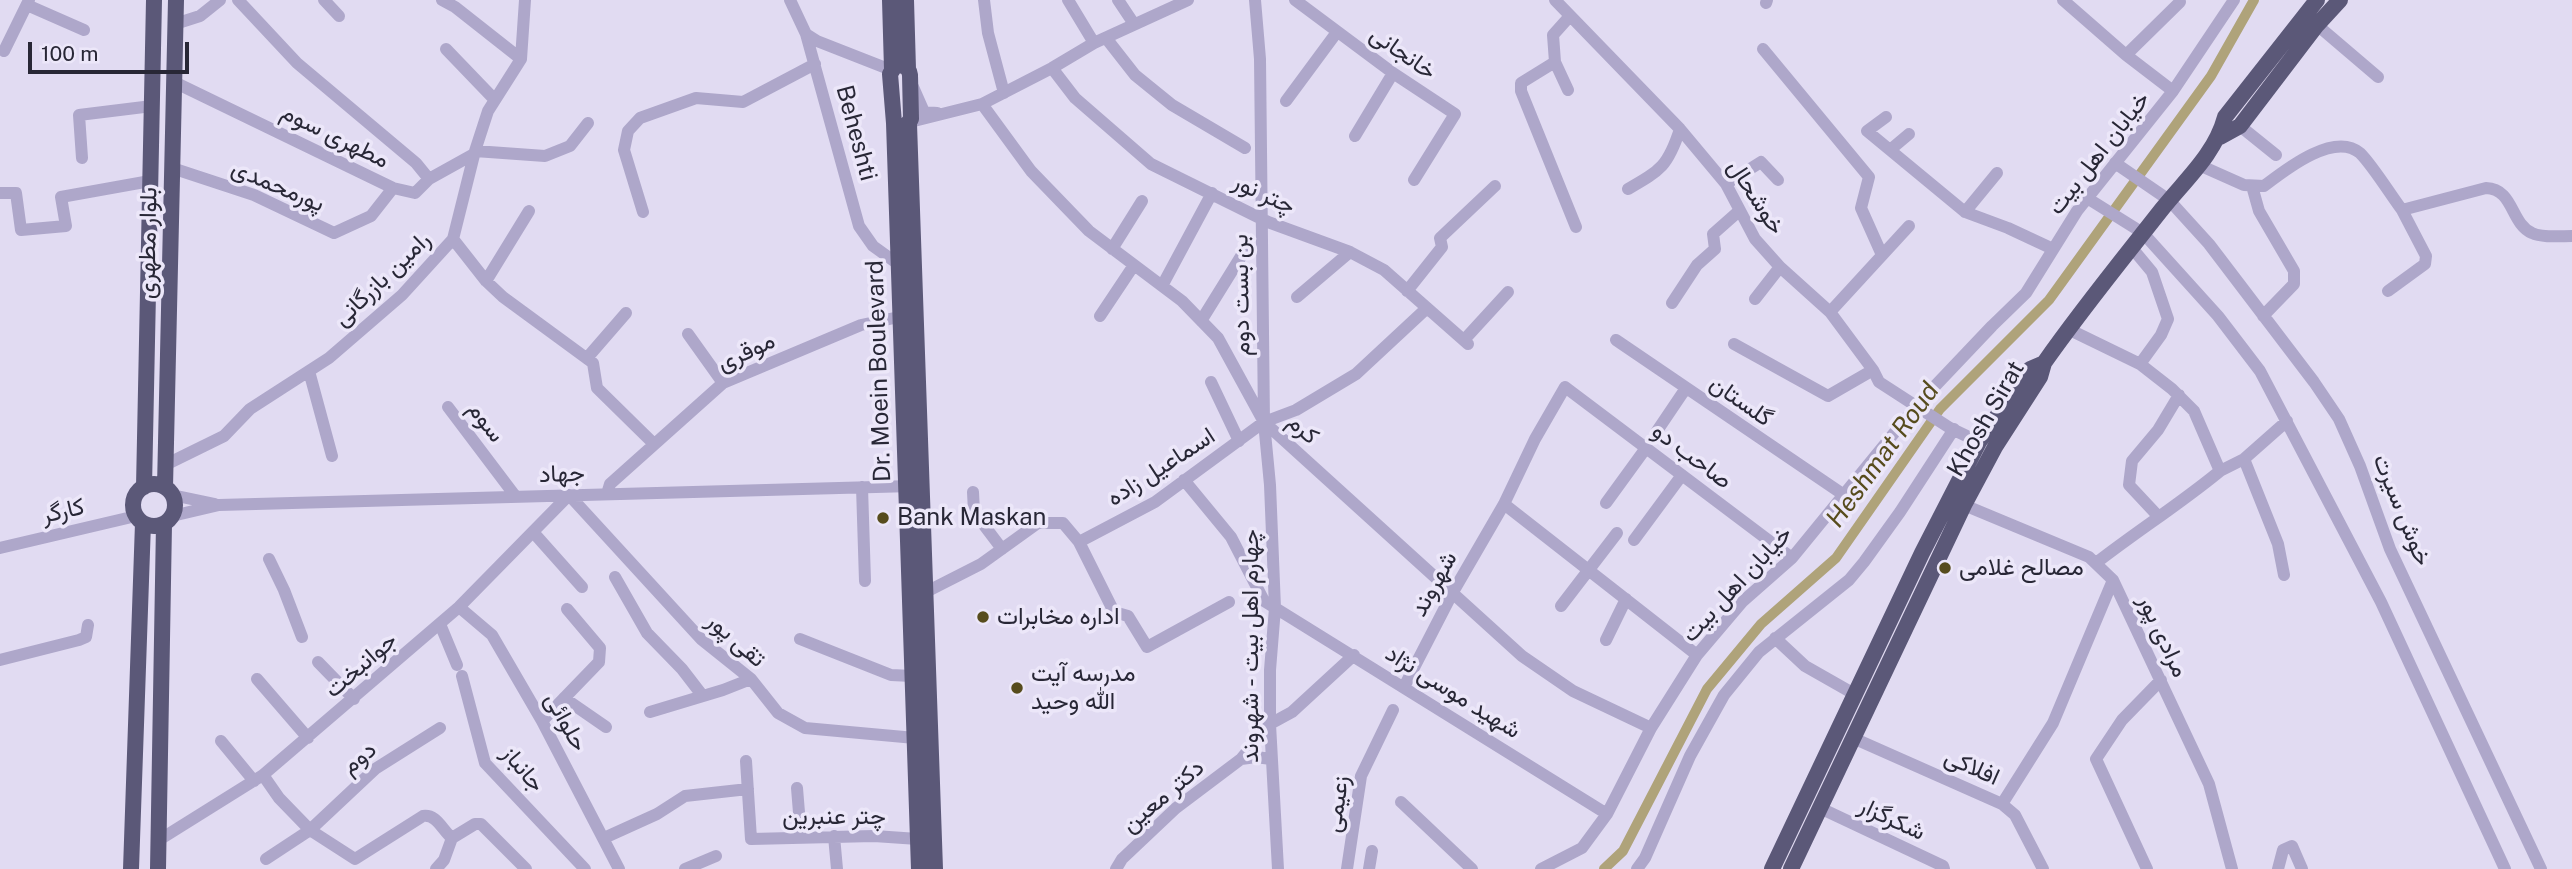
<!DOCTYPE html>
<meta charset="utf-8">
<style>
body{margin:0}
#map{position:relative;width:2572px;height:869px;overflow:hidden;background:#e1dbf2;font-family:"Public Sans",sans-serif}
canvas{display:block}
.scale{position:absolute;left:28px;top:42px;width:161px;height:32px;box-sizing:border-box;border:4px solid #282736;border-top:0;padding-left:9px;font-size:21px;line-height:24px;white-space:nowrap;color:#282736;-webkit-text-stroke:5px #ece7f9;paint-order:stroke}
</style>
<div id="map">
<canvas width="2572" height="869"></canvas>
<div class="scale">100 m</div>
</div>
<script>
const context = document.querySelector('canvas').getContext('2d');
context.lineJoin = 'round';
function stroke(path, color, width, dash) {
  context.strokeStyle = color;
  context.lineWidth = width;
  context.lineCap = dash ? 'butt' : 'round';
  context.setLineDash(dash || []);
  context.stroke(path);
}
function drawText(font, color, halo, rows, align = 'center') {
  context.font = font + ' "Public Sans",Vazirmatn,sans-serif';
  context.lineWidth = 7;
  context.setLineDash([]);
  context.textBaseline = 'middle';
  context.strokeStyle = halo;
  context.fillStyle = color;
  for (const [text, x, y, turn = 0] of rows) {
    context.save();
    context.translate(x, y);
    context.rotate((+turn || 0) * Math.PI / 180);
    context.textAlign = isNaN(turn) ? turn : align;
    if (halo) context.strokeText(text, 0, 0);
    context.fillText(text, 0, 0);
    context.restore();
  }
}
const canal = new Path2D(`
 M1604 869 1623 851 1707 689 1761 624 1836 558 1940 409 2049 300 2211 76 2254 0`);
const minor = new Path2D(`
 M238 0 297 63 416 163 429 179
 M324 0 339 16
 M442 0 455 7 521 59
 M790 0 806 34 859 226 873 246 898 264
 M984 0 988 33 1004 93
 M1068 0 1094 43
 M1118 0 1134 24
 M1255 0 1260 59 1264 422 1270 485 1275 608 1270 670V724L1278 869
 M1295 0 1393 73 1455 114 1414 180
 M1555 0 1680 129 1726 184 1755 239 1780 267 1830 312 1873 370 1879 382 1950 428 1979 442
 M2063 0 2126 55 2173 91
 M1766 3 1767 0
 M27 5 84 30
 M1570 16 1553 35 1555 62 1521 83V91L1576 227
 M175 24 200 16 220 0
 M2317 25 2378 77
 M806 34 817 41 891 70
 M1106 38 1135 75 1172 105 1245 148
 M446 49 495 100
 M1763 49 1869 177 1861 208 1882 255
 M4 51 29 0
 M2126 55 2180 2
 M1555 62 1568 90
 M1052 68 1075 98 1151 164 1268 222 1350 252 1384 270 1468 344
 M174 82 393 188 415 193 429 179 474 154
 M913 87 924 112 937 113
 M1286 101 1337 32
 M982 104 1031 171 1089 231 1182 301 1218 338 1264 422 1522 656 1573 691 1651 728
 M1886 117 1867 131 1965 212 2008 228 2053 249
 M910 122 982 104 1052 68 1094 43 1188 0
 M2240 126 2276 155
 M1355 136 1393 73
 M1890 150 1909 134
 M475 151 545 156 570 146 588 123
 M82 158 79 115 152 106
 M2115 163 2169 200 2209 244 2314 382 2339 419 2360 466 2390 549 2541 869
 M2199 165 2244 185 2264 186C2285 170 2334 131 2360 153 2373 166 2390 194 2402 210L2486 188C2514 189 2510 223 2532 233 2542 238 2561 236 2572 236
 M172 168 254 195 334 233 371 216 393 188
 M1726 184 1761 162 1778 180
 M2252 186 2259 211 2294 271V284L2263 316
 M1628 189C1661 170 1668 166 1680 129
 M0 193H16L21 230 66 226 61 197 150 181
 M2087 198 2143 233 2218 316 2260 371 2381 602 2505 869
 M643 212 624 150 628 131 640 118 696 98 743 102 815 64
 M1965 212 1997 173
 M453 239 486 281 503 297 593 363 597 388 653 443
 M1112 249 1142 201
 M486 281 529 211
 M1162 286 1212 193
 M1407 291 1442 247 1440 238 1495 186
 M2388 291 2425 264 2426 256 2402 210
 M1297 297 1350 252
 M1755 299 1780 267
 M1672 303 1697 265 1715 249 1713 234 1739 211
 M1830 312 1909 226
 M1100 316 1134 265
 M1201 321 1245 250
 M2068 329 2140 364 2161 335 2168 319 2152 272 2132 248
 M688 334 723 383
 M1464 340 1508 292
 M1616 340 1844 495
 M1734 344 1828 396 1873 370
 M587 358 626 313
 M2140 364 2172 389 2194 411 2220 471 2244 459 2287 421
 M309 371 332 456
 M1211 382 1239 441
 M448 407 516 497
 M1657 431 1686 388
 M2244 459 2278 544 2284 575
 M165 465 224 436 250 409 329 358 402 295 453 239 475 151 488 111 521 59 525 0
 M1184 480 1231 537 1264 601 1607 814
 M862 487 865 581
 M973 492 974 512 1002 549
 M607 494 610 484 723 383 861 325 899 317
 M172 495 215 504
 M1606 503 1646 448
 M1504 504 1697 655
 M1964 505 2089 557 2113 580 2209 784 2232 869
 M172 516 219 505 912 486
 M2158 516 2129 485 2132 461 2158 430 2179 395
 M533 532 582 587
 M1634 540 1682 475
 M1079 542 1155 502 1264 422 1296 410 1356 374 1427 308
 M0 548 136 516
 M269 559 284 590 302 637
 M2096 563C2137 531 2180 504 2220 471
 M615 577 647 633 682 669 702 695
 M926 592 981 564 1038 523H1063L1079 542 1114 612 1128 616 1147 647 1229 602
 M1561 606 1617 533
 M459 607 492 635 542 721 619 869
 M440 624 457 665
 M1775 638 1805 666 1856 695
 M800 639 891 675 912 676
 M1606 640 1626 599
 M0 660 79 640 86 637 88 625
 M318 662 354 699
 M462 676 485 763 585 869
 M257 679 308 738
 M1404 687 1453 592 1504 504 1535 439 1565 387 1792 558
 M564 698 606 727
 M650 712 723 690 751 679
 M542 721 599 662 600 648 567 609
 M1853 738 2002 804 2015 815 2043 869
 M221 741 254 781
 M1271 759 1256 757 1241 759 1270 724 1292 712 1354 655
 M746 761 751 839 874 836 918 839
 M263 775 279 798 310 830 355 859 423 816C437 814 442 830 452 838L475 824H481L526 869
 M797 788 801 837
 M1401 802 1472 869
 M2002 804 2053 723 2113 580
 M1820 808 1943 866 1944 869
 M834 836 837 869
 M604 838 657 814 685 796 748 789
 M159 840 263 775 459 607 569 495 701 639 751 679 778 713 805 728 915 738
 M266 859 310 830 375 769 440 728
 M436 869 444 860 452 838
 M685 869 716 856
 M1116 869 1122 859 1176 808 1241 759
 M1347 869 1361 776 1393 710
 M1369 869 1372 851
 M1541 869 1582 848 1607 814 1651 728 1697 655 1742 602 1792 558 1917 405 1992 326 2026 293 2077 211 2173 91 2234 0
 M1637 869 1645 858 1690 756 1724 695 1759 652 1849 580 1864 562 1900 512 1954 429
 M2147 869 2096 759 2122 720 2161 680
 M2278 869 2283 850 2292 846 2302 869`);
const major = new Path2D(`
 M890 0 892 69
 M906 0 908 69
 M894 123 899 127 906 126 911 119 910 75C909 67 903 64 895 66L890 74 894 123 919 869
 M909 124 935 869
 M2220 137 2240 126 2317 25 2340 0
 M133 505a21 21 0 1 1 42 0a21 21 0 1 1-42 0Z
 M144 487 154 0
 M165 487 176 0
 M131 869 143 523
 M158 869 164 524
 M1772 869 1922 553 1979 442 2030 369 2044 363
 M1791 869 1964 505 1995 447 2040 377 2044 363C2081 310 2122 260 2162 209 2186 179 2215 154 2225 117L2317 0`);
const markers = [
 [883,518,7,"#574c1d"],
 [1945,568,7,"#574c1d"],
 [983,617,7,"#574c1d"],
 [1017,688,7,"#574c1d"]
];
const streetNames = [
 ["خانجانی",1403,53,35],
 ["Beheshti",856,133,75],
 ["مطهری سوم",335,136,26],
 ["خیابان اهل بیت",2099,153,-52],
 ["پورمحمدی",278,186,23],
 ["چتر نور",1264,194,25],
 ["خوشحال",1756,197,57],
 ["بلوار مطهری",148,243,-89],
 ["رامین بازرگانی",382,279,-44],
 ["بن بست دوم",1241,295,-91],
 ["موقری",746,352,-25],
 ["Dr. Moein Boulevard",879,371,-92],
 ["گلستان",1741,401,35],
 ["Khosh Sirat",1986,419,-60],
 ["سوم",486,422,53],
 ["کرم",1303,429,42],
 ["صاحب دو",1692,456,37],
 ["اسماعیل زاده",1161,467,-33],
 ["جهاد",562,474,-2],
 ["خوش سیرت",2402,510,68],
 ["کارگر",63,511,-13],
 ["شهروند",1434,584,-61],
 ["خیابان اهل بیت",1737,584,-47],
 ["مرادی پور",2163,636,65],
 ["تقی پور",736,640,41],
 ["چهارم اهل بیت - شهروند",1251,646,-90],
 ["جوانبخت",361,665,-41],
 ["شهید موسی نژاد",1453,692,32],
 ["حلوائی",566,722,61],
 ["دوم",359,758,-39],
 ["افلاکی",1972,767,24],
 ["جانباز",523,769,50],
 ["دکتر معین",1163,796,-40],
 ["زعیمی",1337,804,-81],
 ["چتر عنبرین",834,817],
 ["شکرگزار",1892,819,25]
];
const poiNames = [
 ["Bank Maskan",897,518],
 ["مصالح غلامی",1959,568],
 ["اداره مخابرات",997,617],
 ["مدرسه آیت",1031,674],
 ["الله وحید",1031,702]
];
const waterNames = [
 ["Heshmat Roud",1883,455,-54]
];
stroke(canal, '#afa37a', 10);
stroke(minor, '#aea7ca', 12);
stroke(major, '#5b5878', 16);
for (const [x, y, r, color] of markers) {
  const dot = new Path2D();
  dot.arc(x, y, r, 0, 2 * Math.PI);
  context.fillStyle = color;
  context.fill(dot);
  stroke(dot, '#ece7f9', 2.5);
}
drawText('24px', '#282736', '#ece7f9', streetNames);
drawText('24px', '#282736', '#ece7f9', poiNames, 'left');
drawText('italic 26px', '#574c1d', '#ece7f9', waterNames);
</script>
